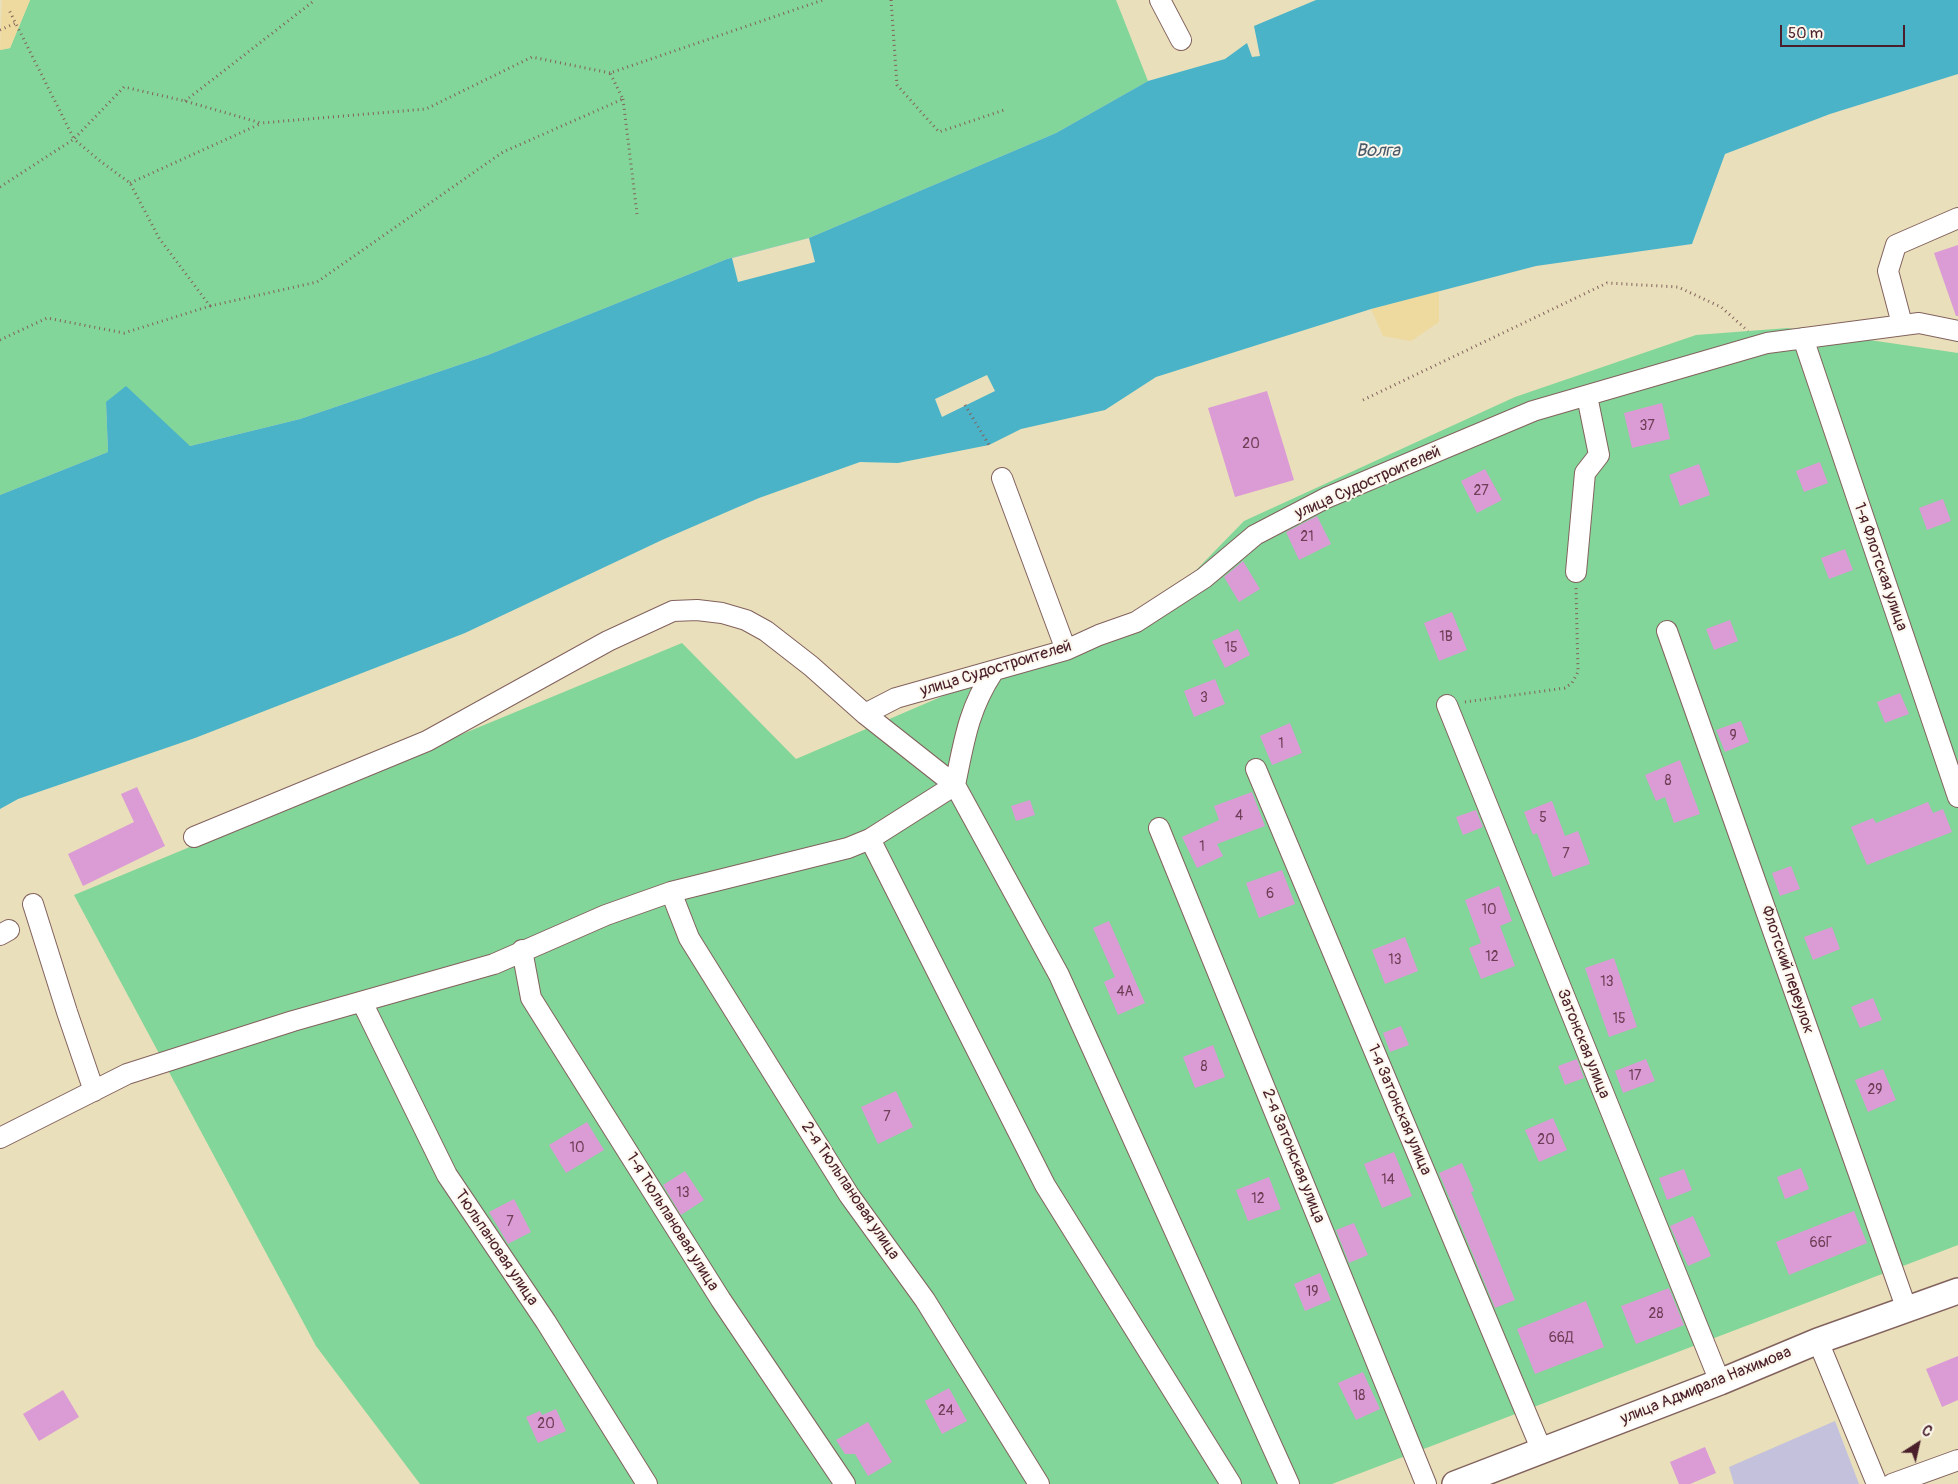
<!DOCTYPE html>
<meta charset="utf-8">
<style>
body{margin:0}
#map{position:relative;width:1958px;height:1484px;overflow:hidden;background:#e9dfbb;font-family:Pangolin,sans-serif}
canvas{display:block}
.north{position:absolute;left:1893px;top:1419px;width:50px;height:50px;-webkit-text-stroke:4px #fbf7ec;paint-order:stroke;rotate:35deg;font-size:14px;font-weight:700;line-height:20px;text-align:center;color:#4a1f2b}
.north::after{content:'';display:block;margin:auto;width:18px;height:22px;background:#4a1f2b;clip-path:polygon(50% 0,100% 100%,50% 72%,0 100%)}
.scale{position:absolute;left:1780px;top:25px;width:125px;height:22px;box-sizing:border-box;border:2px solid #4a1f2b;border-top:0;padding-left:6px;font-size:15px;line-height:18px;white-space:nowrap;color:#4a1f2b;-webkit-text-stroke:4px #fbf7ec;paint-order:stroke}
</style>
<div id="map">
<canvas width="1958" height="1484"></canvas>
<div class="north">С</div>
<div class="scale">50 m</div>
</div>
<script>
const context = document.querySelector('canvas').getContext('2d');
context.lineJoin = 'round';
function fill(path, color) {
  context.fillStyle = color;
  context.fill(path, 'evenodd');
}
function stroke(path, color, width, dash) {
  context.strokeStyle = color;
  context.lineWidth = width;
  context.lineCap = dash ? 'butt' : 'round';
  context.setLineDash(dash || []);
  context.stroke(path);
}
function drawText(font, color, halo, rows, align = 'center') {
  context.font = font + ' Pangolin,sans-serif';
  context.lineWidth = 4;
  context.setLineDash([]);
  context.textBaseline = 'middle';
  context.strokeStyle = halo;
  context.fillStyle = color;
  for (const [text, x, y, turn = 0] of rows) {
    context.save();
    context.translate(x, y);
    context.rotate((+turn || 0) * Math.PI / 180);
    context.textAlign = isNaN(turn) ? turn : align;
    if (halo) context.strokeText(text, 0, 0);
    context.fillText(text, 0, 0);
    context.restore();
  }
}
const industrial = new Path2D(`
 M1835 1421 1859 1484H1734L1729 1467Z`);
const green = new Path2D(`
 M30 0H1116L1148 81 1056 133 809 238 727 259 488 355 300 419 190 446 106 402 108 452 0 495V50L10 48Z
 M1788 328 1958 353V1245L1332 1484H420L316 1346 74 895 682 643 796 759 1167 600 1244 521 1515 397 1696 335Z`);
const sand = new Path2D(`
 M2 0H30L10 48 0 50Z
 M1439 291V322L1411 341 1383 336 1371 309Z`);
const water = new Path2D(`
 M1316 0H1958V74L1830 114 1725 154 1692 244 1536 266 1371 309 1156 377 1105 410 1021 429 989 445 898 463 860 462 759 498 662 540 465 633 195 738 18 799 0 809V495L108 452 106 402 126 386 190 446 300 419 488 355 727 259 809 238 1056 133 1148 81 1225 59 1247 43 1252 57 1260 56 1254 26Z`);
const pier = new Path2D(`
 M809 238 815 262 738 282 732 258Z
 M987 375 995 391 942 417 935 399Z`);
const building = new Path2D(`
 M1958 245V316H1956L1934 253Z
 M1267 391 1294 480 1235 497 1208 408Z
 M1662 403 1670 439 1632 448 1624 413Z
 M1820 462 1828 483 1804 492 1796 471Z
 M1699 464 1710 495 1680 506 1669 475Z
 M1485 469 1502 500 1477 513 1461 481Z
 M1943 499 1951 521 1927 530 1919 508Z
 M1317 516 1331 544 1299 560 1286 532Z
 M1845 549 1853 570 1829 579 1821 558Z
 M1243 561 1260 589 1239 602 1224 577Z
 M1452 612 1467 650 1439 661 1424 623Z
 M1730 620 1738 641 1714 650 1706 629Z
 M1238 629 1250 655 1225 668 1212 641Z
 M1215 679 1225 704 1194 717 1184 691Z
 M1900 693 1909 714 1885 723 1877 702Z
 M1741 721 1749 742 1725 752 1716 730Z
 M1290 723 1302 753 1272 765 1260 736Z
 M1680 760 1700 814 1674 823 1665 797 1656 801 1645 775Z
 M137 787 165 846 83 886 68 854 134 822 121 794Z
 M1252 792 1265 826 1217 844 1223 856 1197 868 1182 837 1219 820 1214 806Z
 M1030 800 1035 815 1016 821 1011 806Z
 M1552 801 1565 836 1578 831 1590 864 1553 877 1537 833 1533 835 1524 812Z
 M1928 802 1933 813 1943 809 1952 832 1867 865 1851 827 1873 818 1876 823Z
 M1476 810 1483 827 1463 835 1456 817Z
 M1791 866 1800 889 1780 896 1772 873Z
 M1282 870 1295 904 1259 918 1246 883Z
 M1499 886 1512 921 1500 926 1515 966 1481 979 1469 948 1481 943 1465 900Z
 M1109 921 1145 1003 1118 1015 1104 982 1115 977 1093 928Z
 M1832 927 1840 949 1813 960 1804 937Z
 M1405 937 1418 971 1385 984 1372 950Z
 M1614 958 1637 1027 1609 1037 1585 968Z
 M1873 998 1882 1020 1860 1028 1851 1007Z
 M1401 1026 1409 1045 1390 1052 1383 1033Z
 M1213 1045 1225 1077 1195 1088 1183 1057Z
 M1577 1059 1584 1078 1565 1085 1558 1066Z
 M1646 1059 1655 1081 1623 1093 1615 1071Z
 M1883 1069 1896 1100 1868 1112 1855 1080Z
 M896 1091 913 1127 878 1144 861 1107Z
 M1553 1118 1567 1150 1539 1162 1525 1130Z
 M587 1122 604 1150 566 1173 549 1145Z
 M1394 1152 1412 1196 1382 1208 1364 1164Z
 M1462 1163 1474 1191 1471 1192 1515 1300 1495 1308 1439 1173Z
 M1801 1168 1809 1189 1785 1199 1777 1177Z
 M1684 1169 1692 1190 1667 1200 1659 1178Z
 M685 1171 704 1200 681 1215 663 1185Z
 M1269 1177 1281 1209 1248 1221 1236 1190Z
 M514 1199 531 1232 508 1244 489 1212Z
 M1854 1211 1867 1243 1789 1275 1776 1242Z
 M1693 1216 1711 1256 1688 1266 1670 1226Z
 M1354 1223 1368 1255 1349 1263 1336 1230Z
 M1320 1273 1331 1300 1305 1311 1294 1284Z
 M1669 1288 1684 1325 1636 1344 1621 1306Z
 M1586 1301 1604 1347 1535 1374 1517 1329Z
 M1958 1356V1400L1942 1407 1926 1369Z
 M1363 1372 1380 1409 1356 1420 1338 1383Z
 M949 1388 967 1421 942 1434 925 1401Z
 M63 1390 79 1417 39 1441 23 1414Z
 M556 1409 566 1431 538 1443 526 1417 540 1411 542 1415Z
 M868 1422 892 1462 868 1476 855 1454H845L836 1440Z
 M1705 1447 1716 1473 1690 1484H1679L1670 1462Z`);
const path = new Path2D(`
 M891 0 897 85 939 132 1007 109
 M0 30 16 23
 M623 99 637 214
 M185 101 315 0
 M130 183 260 124
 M0 187 74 139 8 8
 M210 306 317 282 503 152 623 99 610 73 823 0
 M0 340 47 318 124 333 210 306 159 238 130 183 100 161 74 139 124 87 185 101 261 123 426 109 532 57 610 73
 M1363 400 1607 283 1678 287 1721 307 1748 331
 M965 405 989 445
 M1465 702 1565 688 1572 683 1578 672 1576 588`);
const minor = new Path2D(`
 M1160 0 1181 40
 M1902 324 1888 271 1896 245 1958 218
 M1803 338 1958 797
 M1002 478 1066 650
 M1576 572 1585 473 1599 455 1587 396
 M1667 631 1907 1310
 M993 672C968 710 964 742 955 785L1059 975 1289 1484
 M1447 705 1720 1382
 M865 714 896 698 1066 650 1099 635 1136 622 1204 578 1255 535 1326 498 1533 411 1767 343 1919 323 1958 331
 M1256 769 1542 1451
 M1159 828 1426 1484
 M870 839 1045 1185 1231 1484
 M671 892 689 938 849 1195 925 1300 1039 1484
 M33 904 67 1012 94 1091
 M0 935 9 930
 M522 950 531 998 721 1300 845 1484
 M362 1002 447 1175 546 1322 647 1484
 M0 1138 127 1074 293 1021 494 964 606 915 671 892 848 848 870 839 955 785 865 714 811 666 766 631 746 620 722 613 697 610 673 611 608 641 427 741 194 837
 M1818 1341 1877 1484
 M1892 1484 1958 1460`);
const major = new Path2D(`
 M1455 1484 1720 1382 1818 1341 1958 1291`);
const numberNames = [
 ["37",1647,426],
 ["20",1251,444],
 ["27",1481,491],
 ["21",1307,537],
 ["1В",1446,637],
 ["15",1231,648],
 ["3",1204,698],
 ["9",1733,736],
 ["1",1281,744],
 ["8",1668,781],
 ["4",1239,816],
 ["5",1543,818],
 ["1",1202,847],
 ["7",1566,854],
 ["6",1270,894],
 ["10",1489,910],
 ["12",1492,957],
 ["13",1395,960],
 ["13",1607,982],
 ["4А",1125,992],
 ["15",1619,1019],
 ["8",1204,1067],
 ["17",1635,1076],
 ["29",1875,1090],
 ["7",887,1117],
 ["20",1546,1140],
 ["10",577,1148],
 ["14",1388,1180],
 ["13",683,1193],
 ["12",1258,1199],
 ["7",510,1222],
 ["66Г",1821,1243],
 ["19",1312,1292],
 ["28",1656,1314],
 ["66Д",1561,1338],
 ["18",1359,1396],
 ["24",946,1411],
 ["20",546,1424]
];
const streetNames = [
 ["улица Судостроителей",1368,483,-24],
 ["1-я Флотская улица",1880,567,71],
 ["улица Судостроителей",996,669,-17],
 ["Флотский переулок",1787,970,71],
 ["Затонская улица",1583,1044,68],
 ["1-я Затонская улица",1399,1110,67],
 ["2-я Затонская улица",1293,1156,68],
 ["2-я Тюльпановая улица",850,1191,56],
 ["1-я Тюльпановая улица",672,1222,58],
 ["Тюльпановая улица",496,1248,56],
 ["улица Адмирала Нахимова",1706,1386,-22]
];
const waterNames = [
 ["Волга",1378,151]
];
fill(industrial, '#c3c1db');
fill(green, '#82d699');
fill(sand, '#eeda9e');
fill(water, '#4ab3c8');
fill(pier, '#e9dfbb');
fill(building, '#db9bd5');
stroke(minor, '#82625d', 22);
stroke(major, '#82625d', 28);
stroke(path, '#82625d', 3, [1, 4]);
stroke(minor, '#fff', 20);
stroke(major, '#fff', 25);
drawText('14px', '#6e3e56', null, numberNames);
drawText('16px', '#4a1f2b', '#fbf7ec', streetNames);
drawText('italic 18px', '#4a5a6a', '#fbf7ec', waterNames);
</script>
